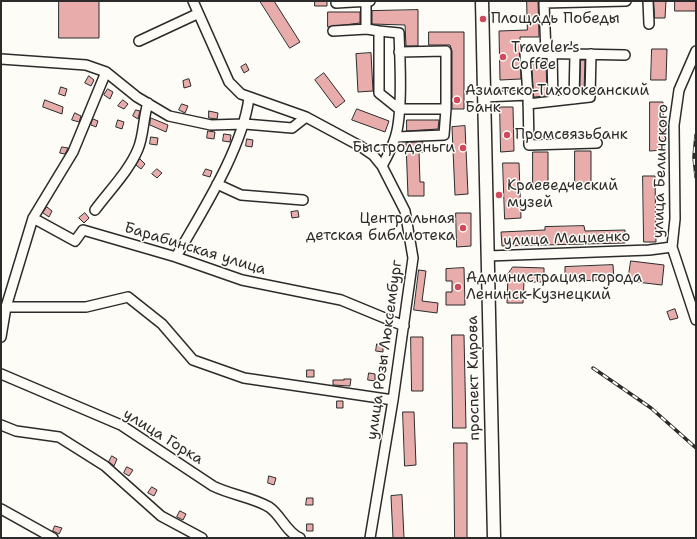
<!DOCTYPE html>
<meta charset="utf-8">
<style>
body{margin:0}
#map{position:relative;width:697px;height:539px;overflow:hidden;background:#fdfcf7;font-family:"Shantell Sans",sans-serif}
canvas{display:block}
.frame{position:absolute;inset:0;border:2px solid #2b2b2b;pointer-events:none}
</style>
<div id="map">
<canvas width="697" height="539"></canvas>
<div class="frame"></div>
</div>
<script>
const context = document.querySelector('canvas').getContext('2d');
context.lineJoin = 'round';
function fill(path, color) {
  context.fillStyle = color;
  context.fill(path, 'evenodd');
}
function stroke(path, color, width, dash) {
  context.strokeStyle = color;
  context.lineWidth = width;
  context.lineCap = dash ? 'butt' : 'round';
  context.setLineDash(dash || []);
  context.stroke(path);
}
function drawText(font, color, halo, rows, align = 'center') {
  context.font = font + ' "Shantell Sans",sans-serif';
  context.lineWidth = 3;
  context.setLineDash([]);
  context.textBaseline = 'middle';
  context.strokeStyle = halo;
  context.fillStyle = color;
  for (const [text, x, y, turn = 0] of rows) {
    context.save();
    context.translate(x, y);
    context.rotate((+turn || 0) * Math.PI / 180);
    context.textAlign = isNaN(turn) ? turn : align;
    if (halo) context.strokeText(text, 0, 0);
    context.fillText(text, 0, 0);
    context.restore();
  }
}
const building = new Path2D(`
 M59 1H99V38H59Z
 M260 1H274L300 42 290 48Z
 M315 1H327V6H315Z
 M527 1H538L539 37H520L521 79 500 80 499 31 527 30Z
 M654 1H666L665 18H655Z
 M675 1H696V11H675Z
 M418 10V46H406L405 25 372 24V11Z
 M328 12H360V23L328 27Z
 M429 32H464V109H452V51L450 45H429Z
 M652 49H667L666 80H651Z
 M371 53 373 91 358 92 356 54Z
 M581 60H585L584 92H580Z
 M532 61H546L547 96 534 97Z
 M246 64 249 70 244 73 241 67Z
 M324 73 345 101 336 108 315 80Z
 M89 76 94 80 91 86 85 83Z
 M189 79 191 86 184 88 183 81Z
 M61 87 67 89 65 96 59 94Z
 M108 89 113 92 110 99 104 95Z
 M45 100 63 107 62 114 43 107Z
 M123 100 128 104 124 109 118 106Z
 M650 102H663L664 150 650 151Z
 M182 104 188 106 185 113 179 110Z
 M500 107H513L514 151 501 152Z
 M357 109 389 121 385 132 352 120Z
 M136 110 140 111 138 119 133 116Z
 M209 111 218 113 217 119 209 118Z
 M75 113 81 116 79 122 72 120Z
 M151 118 168 125 166 132 150 125Z
 M93 119 98 121 96 127 91 125Z
 M118 120 124 122 122 129 116 127Z
 M407 120H439L438 129 407 131Z
 M465 126 468 194 455 195 452 127Z
 M208 131 215 132 214 139 207 138Z
 M224 134 231 135 230 142 223 141Z
 M151 137 158 138 157 145 150 144Z
 M247 139 253 140 252 147 246 146Z
 M423 142V152H419L420 182H424V196H408L406 143Z
 M62 147 68 148 65 154 60 153Z
 M575 151H591V188H575Z
 M533 152H548V189H533Z
 M140 159 145 164 141 169 136 165Z
 M503 163H519L521 218 505 219Z
 M157 169 162 173 157 178 152 174Z
 M206 169 212 171 210 177 203 175Z
 M643 176H655L656 242H644Z
 M47 207 52 211 49 217 43 213Z
 M298 211 299 217 292 218 291 212Z
 M85 213 89 218 84 223 79 218Z
 M456 213H471V246L457 247Z
 M584 226 585 231 625 230V243L502 246 501 232 545 230V227Z
 M631 261 664 265 662 285 628 281Z
 M613 265 614 280 565 281V267Z
 M513 267 544 268V282H524L523 303H507L508 274Z
 M464 268 465 305H446V292H452V281H446V269Z
 M419 270 426 271 422 301 438 303 437 313 414 310Z
 M675 309 678 318 670 320 667 312Z
 M452 335H464L466 428H453Z
 M411 337H423V391H412Z
 M377 344 383 345V352L376 351Z
 M307 370H314V377H307Z
 M369 373 375 374V381L368 380Z
 M344 379H351L350 386 333 385V380H344Z
 M337 401H343V408H337Z
 M403 412H414L416 465 405 466Z
 M454 443H467V538H455Z
 M112 456 117 459 114 466 109 462Z
 M127 467 133 470 129 476 124 473Z
 M269 476 276 478 274 485 268 483Z
 M152 487 157 490 154 496 148 493Z
 M402 495 404 538H393L391 496Z
 M307 498H313V505H306Z
 M180 511 186 514 183 520 177 517Z
 M307 524H313V531H307Z
 M55 526 62 528 59 534 53 531Z`);
const minor = new Path2D(`
 M193 1 229 82 241 94 306 117 360 146 373 155 382 166 405 211 413 258 393 400 370 538
 M648 1 649 24
 M336 3 370 1
 M366 29V1
 M333 31 367 29 379 31
 M139 41 197 14
 M696 51 679 90 674 125 675 219 672 247 696 320
 M399 52 446 51V109
 M546 53 544 3 626 1
 M552 53 553 101
 M1 59 86 65 106 72 137 97 169 116 211 125 245 124 292 128 306 117
 M528 95 529 145 597 143
 M484 97 528 95 525 53 625 55
 M574 99 575 54
 M528 104 590 97 591 54
 M382 166C387 157 392 148 395 138 403 115 400 59 399 33L379 31V93L399 109H446L444 135 396 137
 M217 184 241 195 303 200
 M95 210C109 191 129 171 138 149 144 135 143 118 148 103
 M33 218 75 241 83 230 176 257 242 280 341 300 404 326
 M488 256 649 250 672 247
 M176 257C202 211 242 150 249 98
 M6 307H86L128 297 162 324 193 360 244 378 393 400
 M1 337 6 307 33 218 73 152 106 72
 M1 374 121 425 213 486C231 495 252 497 269 507 281 515 286 532 300 538
 M1 425 16 431 59 437 105 466 161 516 202 538
 M1 509 53 538`);
const major = new Path2D(`
 M482 1 494 538`);
const rail = new Path2D(`
 M696 135 694 157 696 177
 M593 368 651 408 696 448`);
const markers = [
 [483,19,4,"#d1495b"],
 [503,57,4,"#d1495b"],
 [457,100,4,"#d1495b"],
 [507,135,4,"#d1495b"],
 [463,148,4,"#d1495b"],
 [499,195,4,"#d1495b"],
 [463,228,4,"#d1495b"],
 [458,287,4,"#d1495b"]
];
const poiNames = [
 ["Площадь Победы",491,19],
 ["Traveler's",511,48],
 ["Coffee",511,65],
 ["Азиатско-Тихоокеанский",465,91],
 ["Банк",465,108],
 ["Промсвязьбанк",515,135],
 ["Быстроденьги",455,148,"right"],
 ["Краеведческий",507,186],
 ["музей",507,203],
 ["Центральная",455,219,"right"],
 ["детская библиотека",455,236,"right"],
 ["Администрация города",466,278],
 ["Ленинск-Кузнецкий",466,295]
];
const streetNames = [
 ["улица Белинского",661,171,-88],
 ["улица Мациенко",567,239,-2],
 ["Барабинская улица",195,249,17],
 ["улица Розы Люксембург",385,350,-82],
 ["проспект Кирова",474,378,-91],
 ["улица Горка",163,437,32]
];
fill(building, '#e8adaa');
stroke(building, '#2b2b2b', 1);
stroke(minor, '#2b2b2b', 12);
stroke(major, '#2b2b2b', 15);
stroke(minor, '#fdfcf7', 9);
stroke(major, '#fdfcf7', 12);
stroke(rail, '#2b2b2b', 3.5);
stroke(rail, '#fdfcf7', 2, [6]);
for (const [x, y, r, color] of markers) {
  const dot = new Path2D();
  dot.arc(x, y, r, 0, 2 * Math.PI);
  context.fillStyle = color;
  context.fill(dot);
  stroke(dot, '#fdfcf7', 1.5);
}
drawText('15px', '#2b2b2b', '#fdfcf7', poiNames, 'left');
drawText('15px', '#2b2b2b', '#fdfcf7', streetNames);
</script>
